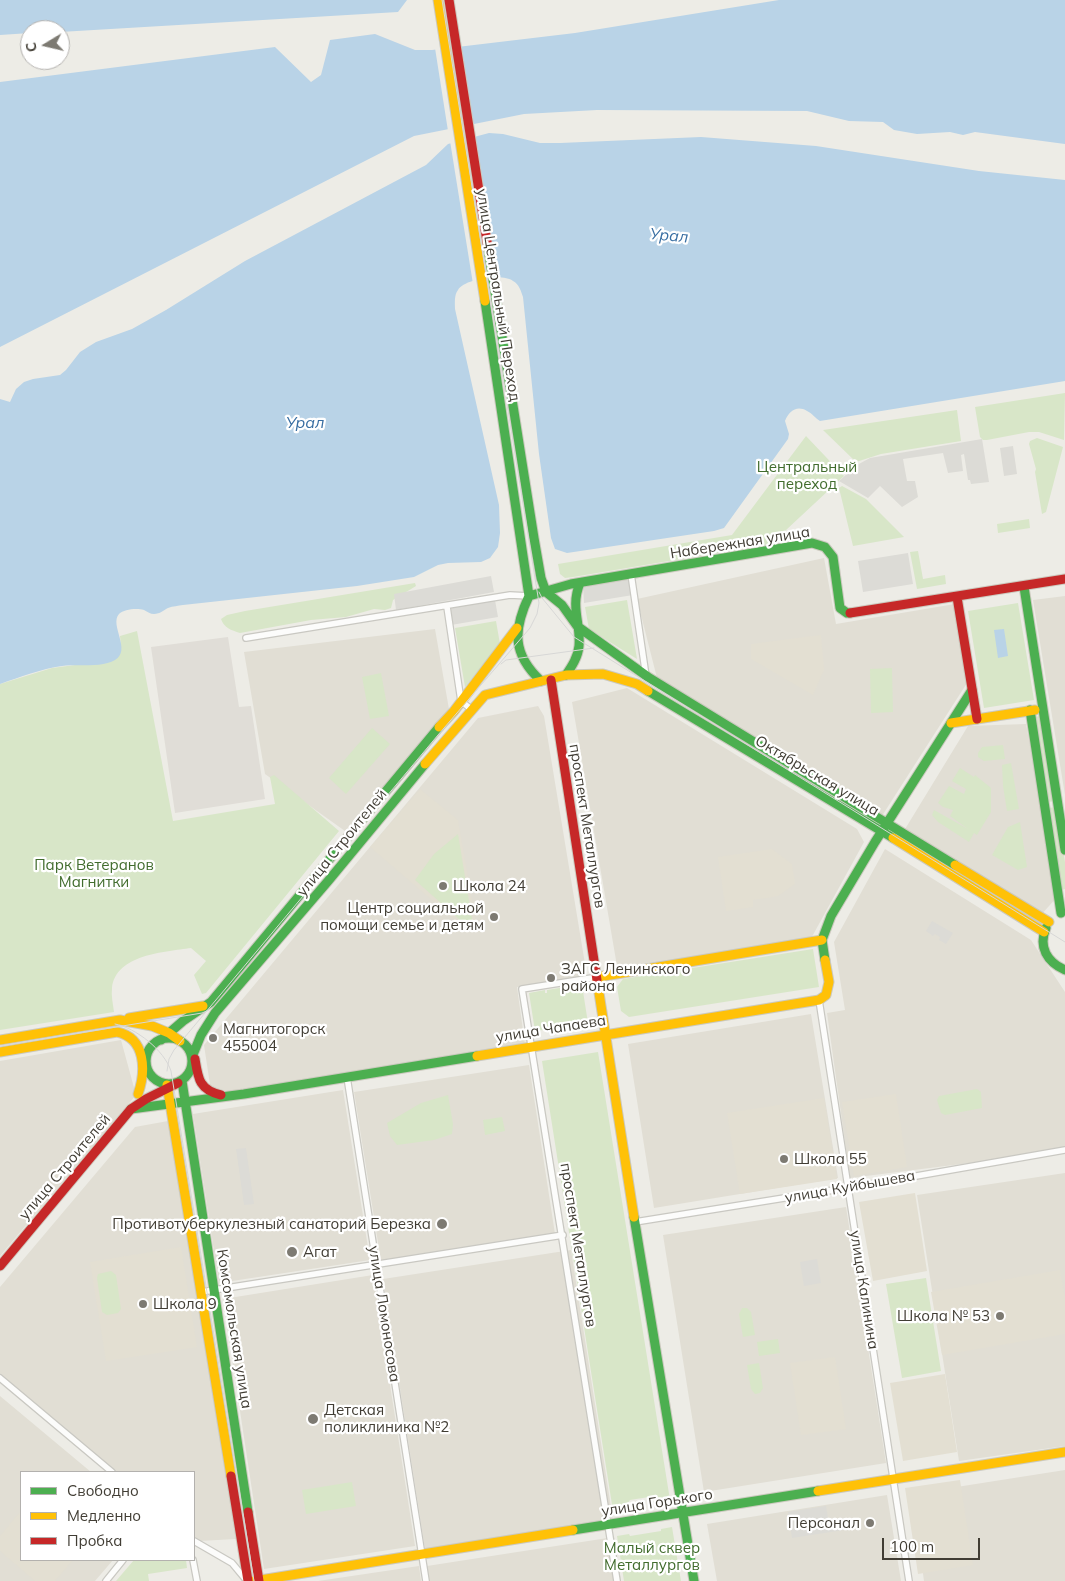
<!DOCTYPE html>
<meta charset="utf-8">
<style>
body{margin:0}
#map{position:relative;width:1065px;height:1581px;overflow:hidden;background:#edece6;font-family:Mulish,sans-serif}
canvas{display:block}
.legend{position:absolute;left:20px;top:1471px;width:175px;height:90px;box-sizing:border-box;background:#fff;border:1px solid #b3b1ae;margin:0;padding:6px 9px;list-style:none;font-size:15px;color:#413d34}
.legend li{display:flex;align-items:center;gap:10px;height:25px}
.legend b{width:25px;border:1px solid #b3b1ae}
.north{position:absolute;left:20px;top:20px;width:50px;height:50px;box-sizing:border-box;background:#fff;border:1px solid #b3b1ae;border-radius:50%;rotate:261deg;font-size:14px;font-weight:700;line-height:20px;text-align:center;color:#413d34}
.north::after{content:'';display:block;margin:auto;width:18px;height:22px;background:#7d7a72;clip-path:polygon(50% 0,100% 100%,50% 72%,0 100%)}
.scale{position:absolute;left:882px;top:1538px;width:98px;height:22px;box-sizing:border-box;border:2px solid #413d34;border-top:0;padding-left:6px;font-size:15px;line-height:18px;white-space:nowrap;color:#413d34;-webkit-text-stroke:4px #fff;paint-order:stroke}
</style>
<div id="map">
<canvas width="1065" height="1581"></canvas>
<ul class="legend">
<li><b style="height:6px;background:#4caf50"></b>Свободно</li>
<li><b style="height:6px;background:#ffc107"></b>Медленно</li>
<li><b style="height:6px;background:#c62828"></b>Пробка</li>
</ul>
<div class="north">С</div>
<div class="scale">100 m</div>
</div>
<script>
const context = document.querySelector('canvas').getContext('2d');
context.lineJoin = 'round';
function fill(path, color) {
  context.fillStyle = color;
  context.fill(path, 'evenodd');
}
function stroke(path, color, width, dash) {
  context.strokeStyle = color;
  context.lineWidth = width;
  context.lineCap = dash ? 'butt' : 'round';
  context.setLineDash(dash || []);
  context.stroke(path);
}
function drawText(font, color, halo, rows, align = 'center') {
  context.font = font + ' Mulish,sans-serif';
  context.lineWidth = 4.5;
  context.setLineDash([]);
  context.textBaseline = 'middle';
  context.strokeStyle = halo;
  context.fillStyle = color;
  for (const [text, x, y, turn = 0] of rows) {
    context.save();
    context.translate(x, y);
    context.rotate((+turn || 0) * Math.PI / 180);
    context.textAlign = isNaN(turn) ? turn : align;
    if (halo) context.strokeText(text, 0, 0);
    context.fillText(text, 0, 0);
    context.restore();
  }
}
const residential = new Path2D(`
 M824 558 836 624 955 604 967 683 880 819 657 678 637 599Z
 M1065 596V795L1033 600Z
 M435 629 450 715 345 831 265 774 244 652Z
 M627 688 857 829 864 842 808 944 618 972 572 702Z
 M538 706 544 716 587 976 517 987 525 1045 212 1098 204 1045 478 718Z
 M1026 724 1058 896 1040 916 902 834 968 726Z
 M885 849 1031 940 1065 992V1151L850 1178 827 1013 845 1010 834 942Z
 M811 1014 838 1178 654 1208 628 1044Z
 M121 1040 136 1095 0 1256V1061Z
 M529 1065 555 1234 381 1261 354 1092Z
 M343 1090 370 1260 219 1283 193 1114Z
 M168 1121 236 1539 199 1541 194 1537V1472H117L0 1375V1287L135 1127Z
 M1065 1173V1446L959 1461 917 1195Z
 M846 1207 886 1463 704 1492 663 1235Z
 M571 1250 613 1520 425 1549 383 1279Z
 M373 1275 415 1546 264 1569 223 1299Z
 M0 1396 91 1472H21V1560H113L95 1581H0Z
 M1065 1470V1581H924L912 1494Z
 M887 1495 901 1581H717L707 1524Z
 M614 1537 621 1581H429L427 1566Z
 M419 1566 421 1581H318Z`);
const industrial = new Path2D(`
 M228 637 239 707 251 706 265 799 175 813 151 647Z`);
const education = new Path2D(`
 M821 635 824 670 813 695 751 659V644Z
 M420 789 458 820 476 922 461 925 370 847Z
 M772 849 792 864 795 884 778 896 753 900V907L726 911 718 857Z
 M896 1094 907 1167 854 1176 842 1102Z
 M824 1098 837 1179 740 1194 727 1113Z
 M915 1193 927 1271 873 1281 859 1202Z
 M181 1247 197 1347 106 1361 90 1262Z
 M1060 1270 1065 1299V1334L942 1355 931 1292Z
 M835 1357 846 1429 801 1435 790 1363Z
 M945 1374 957 1452 903 1461 890 1383Z
 M960 1480 973 1565 918 1574 905 1488Z
 M19 1513 21 1515V1560H73L55 1581H35L0 1551V1536Z`);
const green = new Path2D(`
 M1065 393 1064 440 1039 432H1029L987 440H983L980 437 975 407Z
 M957 410 961 441 881 454 856 462 823 430Z
 M806 436 844 476 771 544 573 577 565 578 560 574 558 564 732 535Z
 M1037 438 1063 447 1046 512 1042 514 1035 472 1036 469 1029 444 1030 441Z
 M842 486 866 499 904 537 853 546 839 488Z
 M1029 519 1030 528 998 533 997 524Z
 M918 551 923 579 945 575 946 584 917 589 910 552Z
 M415 583 416 586 393 600 391 608 385 610 374 609 346 617 311 620 240 633C231 630 224 628 221 619L227 615 245 611Z
 M627 600 637 659 589 629 585 607Z
 M1018 603 1034 700 984 708 968 611Z
 M496 621 500 644 465 687 455 628Z
 M137 631 173 821 275 804 270 777 274 775 339 831 206 993 202 994 194 975 206 961 191 948C165 952 116 954 112 988 111 996 113 1004 114 1012L0 1030V684L52 668 75 665 121 646 120 636Z
 M892 668 893 712 871 713 870 669Z
 M381 673 389 716 370 719 362 677Z
 M1041 716 1055 801 1048 802 1034 717Z
 M372 728 390 744 346 794 329 778Z
 M1003 745 1005 759 984 761 978 757V753L982 747Z
 M1011 763 1019 809 1007 811 1003 786 1002 765Z
 M960 768 974 777 975 775 991 788V812L977 835 974 833 969 842 938 822 932 815 934 810 968 829 950 816 953 810 943 807 938 803 949 786 964 794 966 789 952 781Z
 M1056 807 1065 862V889L1062 890 1049 808Z
 M1020 822 1027 867 1018 870 992 855 1008 827Z
 M458 834 472 919V920H460L415 880 434 854Z
 M813 949 819 987 629 1017 621 1011 617 987 623 979Z
 M582 985 588 1023 574 1026 572 1019V1026L553 1029 551 1022H550L551 1029 535 1031 529 993 545 990V993H547V990L565 987 566 990H569L568 987Z
 M598 1052 670 1500 656 1503 649 1497 630 1500 624 1509 613 1511 542 1061Z
 M977 1089 981 1092 982 1108 945 1115 941 1113 937 1100 939 1096Z
 M448 1095 453 1124 452 1134 434 1140 397 1145 390 1136 387 1123 421 1103Z
 M502 1117 505 1131 485 1135 483 1120Z
 M111 1271 116 1275 121 1309 118 1313 107 1315 102 1312 97 1278 98 1274Z
 M926 1278 941 1371 902 1378 886 1284Z
 M742 1308H747L751 1312 755 1335 743 1337 739 1314Z
 M778 1339 780 1353 759 1356 757 1342Z
 M759 1363 763 1388 760 1393 755 1394 751 1389 747 1365Z
 M352 1482 356 1506 306 1514 302 1490Z
 M672 1527 681 1581H624L617 1536 629 1534 630 1536 661 1531V1529Z
 M134 1560H186L187 1568 148 1574 149 1581H116Z`);
const parking = new Path2D(`
 M982 439 989 482 971 484 970 480H968L964 454 961 455 963 471 948 473 943 453 903 459 907 481H915L918 497 902 507 880 486 868 498 839 481 857 465 870 458Z
 M1013 446 1017 474 1004 476 1000 448Z
 M908 553 913 584 863 592 858 561Z
 M630 575 633 595 584 603 583 584Z
 M491 576 494 592 396 610 394 594Z
 M495 600 498 617 451 625 449 608Z
 M932 921 953 933 946 944 939 940 940 937 935 934 933 936 926 931Z
 M246 1148 254 1204 244 1205 236 1149Z
 M817 1259 821 1283 804 1286 800 1262Z
 M826 1506 829 1524 843 1522 844 1530 792 1538 788 1512Z`);
const water = new Path2D(`
 M0 0H407L398 12 60 32V30H30V33L0 35Z
 M779 0H1065V144L975 132 963 135 950 132 917 134 894 130 883 122 849 121 807 111 597 110 524 114 414 136 0 347V82L275 47 311 82 321 75 330 40 375 34 415 50H432L575 33Z
 M489 133 503 134 540 143H560L701 137 816 146 979 171 1065 180V381L820 421C815 418 812 413 807 411 797 405 789 411 785 421L789 434 788 439 724 528 714 531 567 553 555 549 551 538 539 454 523 297C521 291 519 284 513 281 503 273 464 279 458 290 454 295 455 303 455 309L499 505 500 533 498 547 490 558 481 562 448 563 438 565 414 577 357 586 183 605C178 606 173 606 168 608 164 610 160 614 154 614 150 614 148 612 144 610 137 608 124 609 119 614 109 625 132 650 115 660 102 668 77 664 62 666 41 669 20 677 0 684V399L10 402 16 389 24 382 33 379 60 375 66 370 80 352 96 342 132 329 166 310 245 261 426 165 448 144Z
 M1004 629 1008 656 998 658 994 630Z`);
const pier = new Path2D(`
 M459 45 473 126 448 131 435 48Z
 M474 134 498 279 473 284 450 141Z`);
const street = new Path2D(`
 M631 574 646 676
 M447 607 461 701 472 710
 M246 638 510 595 529 596
 M598 977 522 989 617 1581
 M819 1000 909 1581
 M347 1077 426 1581
 M635 1222 865 1185 1065 1150
 M201 1292 563 1235
 M0 1378 112 1472
 M194 1541 232 1563 247 1581
 M193 1560 197 1581
 M106 1581 123 1560`);
const fast = new Path2D(`
 M488 248 534 538 541 578 546 592
 M485 301 529 596
 M1024 587 1065 850
 M546 592 562 605 577 626 648 677 955 865
 M529 596 571 584 812 543 825 547 833 557 840 608 847 613H850
 M529 596C513 630 512 654 541 681
 M566 675C572 666 578 657 579 646 581 623 570 607 580 583
 M648 691 893 838
 M1030 710 1061 913
 M1046 928C1038 947 1047 962 1065 970
 M825 960 822 940 831 916 875 842 972 690
 M146 1061a23 23 0 1 1 46 0a23 23 0 1 1-46 0Z
 M161 1040 183 1021 211 1002 439 727
 M192 1057 201 1035 215 1013 329 880 425 764
 M182 1081 248 1512
 M131 1109 244 1094 477 1056
 M634 1217 694 1581
 M573 1530 818 1491`);
const slow = new Path2D(`
 M438 0 485 301
 M951 723 1035 710
 M439 727 454 711 517 628
 M425 764 485 695 566 675 603 674 637 684 648 691
 M893 838 1044 932
 M955 865 1049 922
 M598 977 822 940
 M597 980 634 1217
 M129 1018 203 1006
 M0 1040 120 1020 152 1026 169 1033 180 1041
 M0 1052 117 1032C146 1038 146 1071 138 1094
 M477 1056 819 1000 826 995 829 982 825 960
 M167 1085 231 1476
 M818 1491 1065 1452
 M254 1581 573 1530`);
const jam = new Path2D(`
 M449 0 488 248
 M957 597 977 719
 M850 613 1065 579
 M551 680 597 980
 M195 1059C198 1078 199 1090 221 1095
 M0 1266 131 1109 146 1099 178 1083
 M231 1476 248 1581
 M248 1512 259 1581`);
const tram = new Path2D(`
 M539 592 542 598 574 637 1065 942
 M501 664 506 660 594 648
 M115 1024C136 1028 164 1050 171 1071L254 1581
 M0 1046 202 1013 209 1010
 M167 1071 169 1059 174 1050 438 735 530 628 537 614 539 603 442 0`);
const markers = [
 [443,886,5,"#7d7a72"],
 [494,917,5,"#7d7a72"],
 [551,978,5,"#7d7a72"],
 [213,1038,5,"#7d7a72"],
 [784,1159,5,"#7d7a72"],
 [442,1224,6,"#7d7a72"],
 [292,1252,6,"#7d7a72"],
 [143,1304,5,"#7d7a72"],
 [1000,1316,5,"#7d7a72"],
 [313,1419,6,"#7d7a72"],
 [870,1523,5,"#7d7a72"]
];
const streetNames = [
 ["улица Центральный Переход",498,295,81],
 ["Набережная улица",740,543,-9],
 ["Октябрьская улица",817,776,31],
 ["проспект Металлургов",587,826,81],
 ["улица Строителей",342,843,-51],
 ["улица Чапаева",551,1029,-9],
 ["улица Строителей",65,1167,-50],
 ["улица Куйбышева",850,1187,-10],
 ["проспект Металлургов",578,1245,81],
 ["улица Калинина",864,1290,81],
 ["улица Ломоносова",384,1314,81],
 ["Комсомольская улица",234,1329,81],
 ["улица Горького",657,1503,-9]
];
const parkNames = [
 ["Центральный",807,467],
 ["переход",807,484],
 ["Парк Ветеранов",94,865],
 ["Магнитки",94,882],
 ["Малый сквер",652,1548],
 ["Металлургов",652,1565]
];
const poiNames = [
 ["Школа 24",453,886],
 ["Центр социальной",484,908,"right"],
 ["помощи семье и детям",484,925,"right"],
 ["ЗАГС Ленинского",561,969],
 ["района",561,986],
 ["Магнитогорск",223,1029],
 ["455004",223,1046],
 ["Школа 55",794,1159],
 ["Противотуберкулезный санаторий Березка",431,1224,"right"],
 ["Агат",303,1252],
 ["Школа 9",153,1304],
 ["Школа № 53",990,1316,"right"],
 ["Детская",324,1410],
 ["поликлиника №2",324,1427],
 ["Персонал",860,1523,"right"]
];
const waterNames = [
 ["Урал",669,236,5],
 ["Урал",305,423]
];
fill(residential, '#e1ded4');
fill(industrial, '#e0ddd7');
fill(education, '#e3dfd2');
fill(green, '#d8e6c8');
fill(parking, '#dcdbd6');
fill(water, '#b9d3e7');
fill(pier, '#edece6');
stroke(street, '#c9c8c2', 8);
stroke(fast, '#cbc9be', 11);
stroke(slow, '#cbc9be', 11);
stroke(jam, '#cbc9be', 11);
stroke(street, '#fcfcfb', 5.5);
stroke(fast, '#4caf50', 9);
stroke(slow, '#ffc107', 9);
stroke(jam, '#c62828', 9);
stroke(tram, '#d7d7d6', 1);
for (const [x, y, r, color] of markers) {
  const dot = new Path2D();
  dot.arc(x, y, r, 0, 2 * Math.PI);
  context.fillStyle = color;
  context.fill(dot);
  stroke(dot, '#fff', 2);
}
drawText('15px', '#413d34', '#fff', streetNames);
drawText('15px', '#416c2d', '#fff', parkNames);
drawText('15px', '#413d34', '#fff', poiNames, 'left');
drawText('italic 16px', '#386ea2', '#fff', waterNames);
</script>
